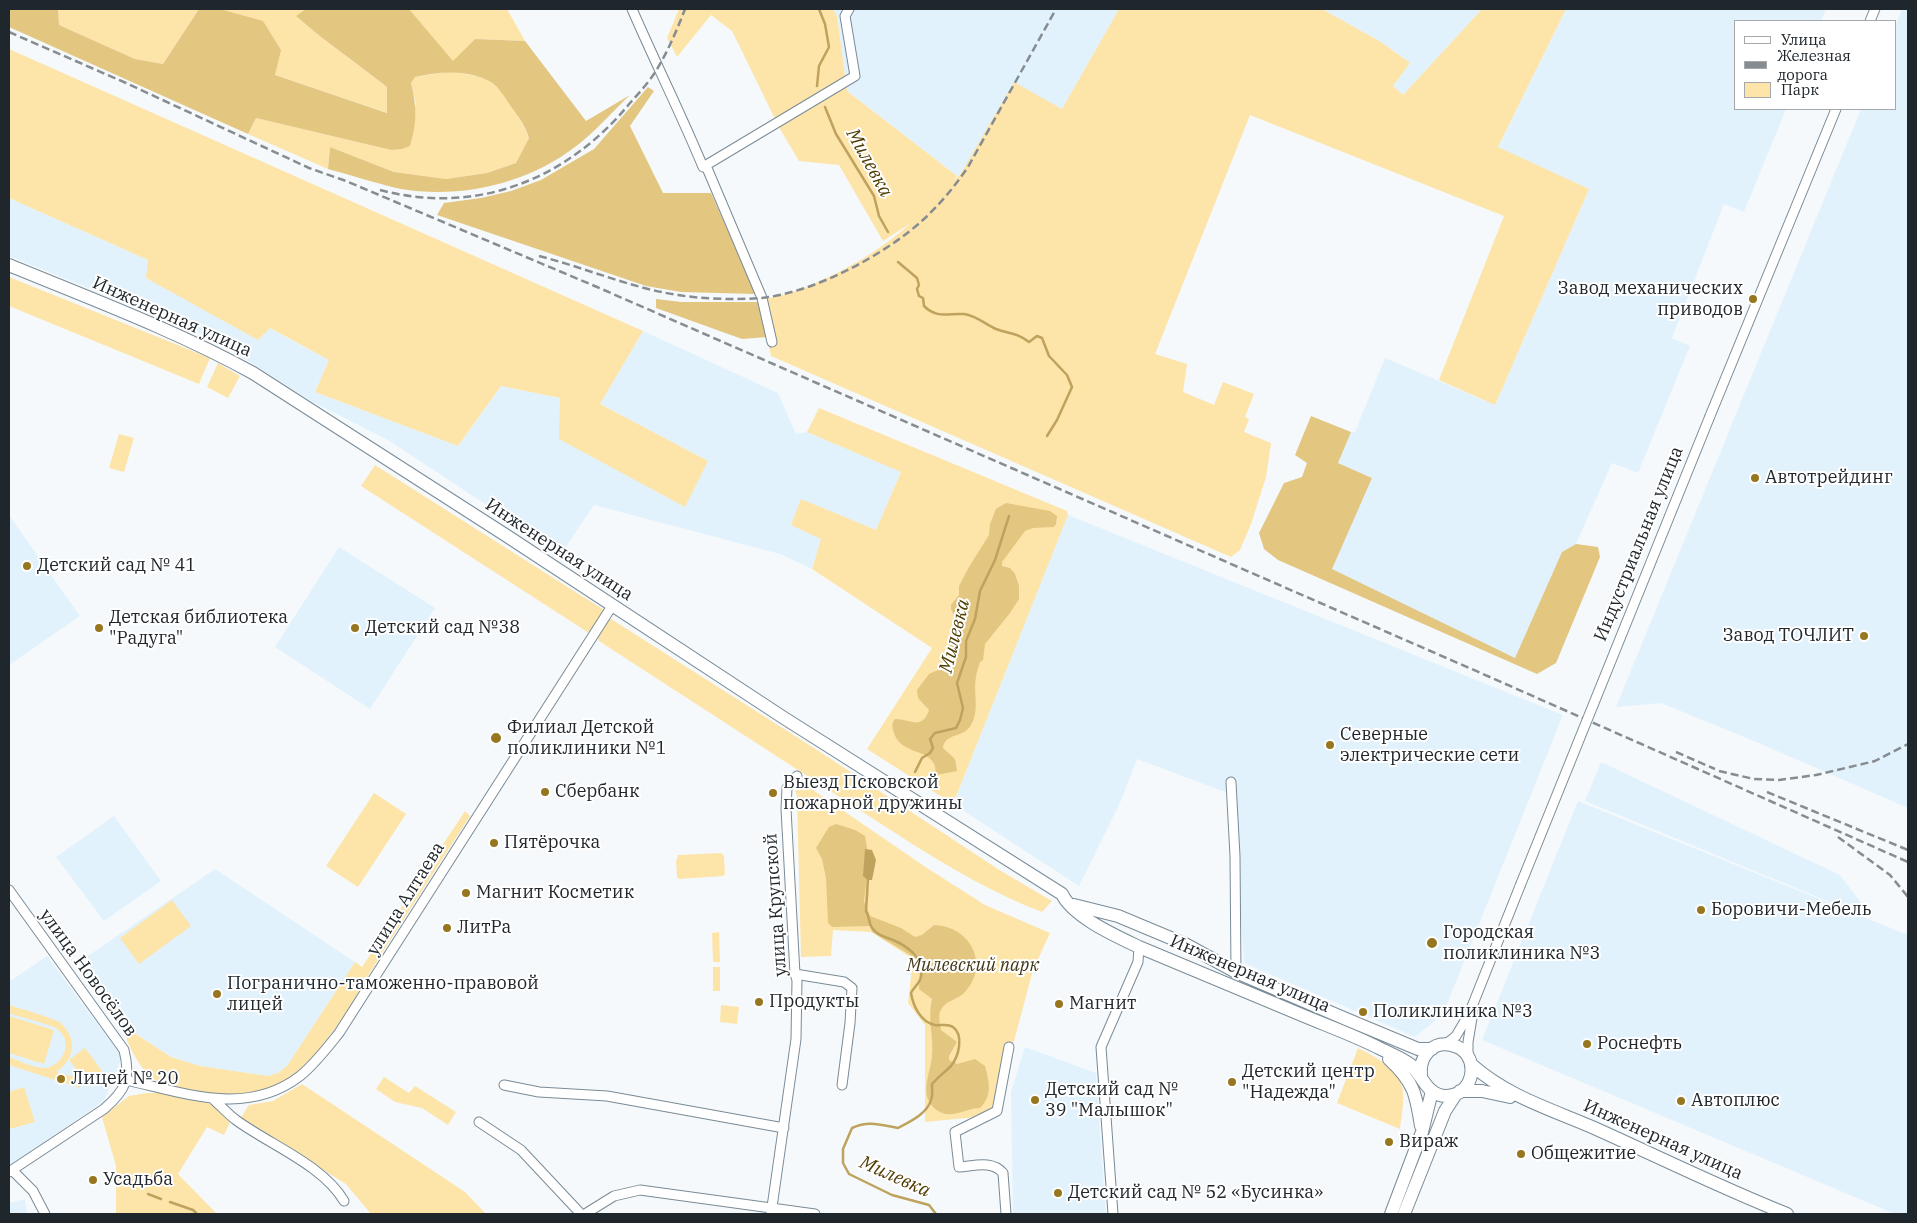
<!DOCTYPE html>
<meta charset="utf-8">
<style>
body{margin:0}
#map{position:relative;width:1917px;height:1223px;overflow:hidden;background:#f5f9fc;font-family:"IBM Plex Serif",serif}
canvas{display:block}
.frame{position:absolute;inset:0;border:10px solid #20272c;pointer-events:none}
.legend{position:absolute;left:1734px;top:20px;width:162px;height:90px;box-sizing:border-box;background:#fff;border:1px solid #a6a9ab;margin:0;padding:6px 9px;list-style:none;font-size:15px;color:#20272c}
.legend li{display:flex;align-items:center;gap:10px;height:25px}
.legend b{width:25px;border:1px solid #a6a9ab}
</style>
<div id="map">
<canvas width="1917" height="1223"></canvas>
<div class="frame"></div>
<ul class="legend">
<li><b style="height:6px;background:#fff"></b>Улица</li>
<li><b style="height:6px;background:#868c90"></b>Железная дорога</li>
<li><b style="height:14px;background:#fde4a9"></b>Парк</li>
</ul>
</div>
<script>
const context = document.querySelector('canvas').getContext('2d');
context.lineJoin = 'round';
function fill(path, color) {
  context.fillStyle = color;
  context.fill(path, 'evenodd');
}
function stroke(path, color, width, dash) {
  context.strokeStyle = color;
  context.lineWidth = width;
  context.lineCap = dash ? 'butt' : 'round';
  context.setLineDash(dash || []);
  context.stroke(path);
}
function drawText(font, color, halo, rows, align = 'center') {
  context.font = font + ' "IBM Plex Serif",serif';
  context.lineWidth = 4;
  context.setLineDash([]);
  context.textBaseline = 'middle';
  context.strokeStyle = halo;
  context.fillStyle = color;
  for (const [text, x, y, turn = 0] of rows) {
    context.save();
    context.translate(x, y);
    context.rotate((+turn || 0) * Math.PI / 180);
    context.textAlign = isNaN(turn) ? turn : align;
    if (halo) context.strokeText(text, 0, 0);
    context.fillText(text, 0, 0);
    context.restore();
  }
}
const built = new Path2D(`
 M833 9H1119L1062 109 957 176 847 91 837 16Z
 M1322 9H1482L1403 95 1393 86 1410 63 1381 42Z
 M1566 9H1826L1821 21H1736V109H1786L1744 212 1724 204 1672 338 1690 346 1638 473 1612 463 1576 544 1562 552 1515 659 1331 569 1372 478 1338 463 1351 432H1355L1385 358 1495 405 1589 189 1498 148Z
 M1902 9H1908V808L1761 744 1661 703 1616 707 1861 109H1896V24Z
 M9 198 148 260 258 340 269 328 329 360 315 392 458 446 501 386 560 398 708 461 600 404 643 331 778 393 796 434 807 432 901 471 876 531 801 499 821 539 812 569 780 554 594 505 561 554 388 440 311 401 212 338 9 256Z
 M9 515 80 616 9 665Z
 M1068 515 1563 715 1443 1014 1415 1037 1244 963 1233 795 1137 759 1120 803 1079 886 953 804Z
 M339 547 435 608 370 709 275 647Z
 M1601 762 1840 875 1865 908 1861 915 1585 801Z
 M1578 801 1908 935V1214H1895L1482 1040Z
 M114 816 161 881 104 921 56 857Z
 M215 869 355 962 287 1066 278 1073 268 1076 200 1066 171 1057 122 1025 79 962Z
 M47 956 122 1057 104 1101 9 1166V982Z
 M1025 1047 1096 1073 1106 1214H1013L1011 1092Z
 M25 1199 27 1214H9V1203Z`);
const green = new Path2D(`
 M58 9H199L163 64 135 59 59 25Z
 M220 9H306L297 17C325 42 357 63 387 87L388 113 275 75 263 22Z
 M409 9H507L525 41 475 39 453 62Z
 M679 9H833L837 16 847 91 957 176 954 181 961 173 1014 82 1062 109 1119 9H1322L1381 42 1410 63 1393 86 1403 95 1482 9H1566L1498 147 1589 189 1495 405 1439 380 1504 216 1250 115 1155 354 1187 364 1183 392 1214 405 1223 382 1254 394 1245 417 1249 419 1244 432 1271 443 1266 477 1251 524 1240 550 1231 557 771 356 760 301C776 296 793 293 809 286 846 270 881 250 911 223L883 241 839 165 799 161 780 129 732 31 711 15 677 57 667 38Z
 M9 49 643 331 600 404 708 461 685 507 559 439 560 398 501 386 458 446 315 392 329 360 270 328 258 340 146 278 148 260 9 198Z
 M452 71C463 74 475 75 486 79 502 86 523 122 529 138L516 163 487 173 446 179 394 172 330 147 328 169 248 134 256 118 391 150 416 104 411 83 415 77Z
 M9 277 210 358 199 384 9 306Z
 M218 363 240 376 228 398 207 387Z
 M819 408 1067 511 1068 515 953 804 867 749 932 648 812 569 821 539 791 525 801 499 876 530 901 472 807 432Z
 M119 434 134 438 124 472 109 468Z
 M375 465 604 610 589 633 361 486Z
 M605 619H611L814 748 1001 871 1052 901 1042 912C995 894 952 869 909 842L599 641 596 632Z
 M791 775 927 868 985 905 1050 933 1033 970 1002 1086 997 1115 925 1122V1025L908 1003 913 959 871 932 833 930 831 956 801 957 797 797Z
 M374 793 406 814 358 887 326 866Z
 M465 811 470 816C441 861 413 905 384 950 354 997 323 1063 271 1089 247 1101 214 1097 189 1092 183 1090 177 1090 171 1088 144 1080 129 1050 122 1025L171 1057 200 1066 268 1076 278 1073 287 1066 355 962 362 967Z
 M721 853 724 856 725 874 723 876 679 879 677 877 676 861 678 855Z
 M172 900 191 926 139 964 120 938Z
 M719 932 720 962H713L712 933Z
 M713 967H720V991H713Z
 M9 1005C21 1009 51 1017 61 1023 62 1024 65 1028 66 1029 78 1045 71 1062 56 1072L82 1079 80 1088 9 1065V1057C20 1061 39 1071 50 1067 66 1061 72 1039 57 1029 50 1024 19 1017 9 1013Z
 M721 1005 739 1007 737 1024 720 1022Z
 M9 1016 54 1030 44 1064 9 1053Z
 M85 1048 102 1071 86 1082 69 1060Z
 M1358 1048C1404 1072 1408 1078 1400 1129L1337 1103Z
 M384 1077 409 1093 415 1086 456 1112 448 1125 422 1108 395 1102 376 1089Z
 M302 1084 465 1192 486 1214H371L346 1184 240 1119 249 1105 273 1101Z
 M24 1087 35 1122 9 1129V1092Z
 M147 1093H165L215 1105 231 1120 224 1135 207 1127 178 1174 217 1214H116V1166L102 1117 129 1096Z`);
const forest = new Path2D(`
 M9 9H58L59 25 135 59 163 64 199 9H220L263 21 281 50 275 75 387 113V87C357 63 325 42 296 16L306 9H409L453 61 475 39 525 41 586 121 630 95C612 112 595 132 575 147 527 184 460 199 401 189 377 184 352 175 328 169L330 147 394 172 446 179 487 173 516 163 529 138C525 125 518 116 510 105 504 96 497 84 487 80 463 69 439 72 415 77L411 83C417 108 417 121 410 146L402 149 391 150 256 118 248 134 9 27Z
 M648 87 654 91 630 126 663 193H711L755 291V294L681 292 646 286 437 215 444 203 481 198 511 191 541 180 594 149Z
 M656 299 681 302H758L767 337 742 339 656 308Z
 M1311 416 1351 432 1338 463 1372 478 1332 569 1515 658 1562 552 1576 544 1598 547 1600 557 1556 663 1537 674 1278 560 1264 549 1259 533 1284 483 1302 477 1307 463 1295 455Z
 M1006 503 1050 511 1057 516 1056 524 1054 527 1033 528 1025 531 1002 562V566L1010 568 1015 574 1019 586V599L1010 613 985 644 983 660 980 662C979 667 976 672 976 677 973 693 980 710 971 725 963 739 945 732 943 748L955 759 957 771 936 775C935 772 936 767 934 764 927 748 899 755 893 730 892 725 892 723 895 719 910 719 922 731 929 710L918 698 917 690 929 674 940 669 946 663 948 643 958 624 951 609V605L959 595V586L969 567 989 535 990 524 996 509Z
 M836 824 855 830 865 836 869 860 864 901 870 916 901 928 915 937 922 935 934 925C971 926 991 966 964 993 958 999 946 1001 942 1008 937 1014 940 1023 941 1030L957 1042 949 1056V1060L957 1064 975 1059 985 1066C989 1082 993 1095 980 1108 967 1108 952 1119 940 1112 936 1110 930 1105 929 1101 922 1088 931 1070 932 1056 934 1036 927 1019 932 999L919 989 920 961 872 932 870 926 832 927 828 923 826 878 822 859 816 848 829 827Z`);
const water = new Path2D(`
 M865 849 872 850 876 860 872 880H868L863 876Z`);
const stream = new Path2D(`
 M817 86 819 66 829 47 825 24 819 9
 M825 107 836 134 874 196 879 216 888 232
 M898 262 917 278 919 285 917 289 919 296 923 298 924 306C937 319 948 313 964 314 977 316 985 324 996 329 1009 334 1016 332 1029 342L1037 336 1042 338 1049 356 1067 375 1072 387 1057 420 1047 436
 M915 772 922 758 930 753 933 748 930 739 935 733 956 728 960 720 963 708 957 683 966 657V641L975 619 980 591 995 560 1009 516
 M868 878 866 911C870 917 868 924 873 929 878 936 886 937 893 940 907 946 926 959 921 977 920 983 914 987 911 993 913 1005 920 1022 935 1025 941 1026 947 1023 953 1027 964 1035 959 1056 951 1066 945 1072 938 1077 932 1084 932 1089 933 1096 931 1100 927 1114 909 1122 898 1128 881 1125 869 1120 852 1128L843 1149V1163L849 1174 892 1195 929 1205 936 1214
 M148 1194 161 1199
 M170 1202 193 1210 197 1214`);
const street = new Path2D(`
 M632 9C655 62 681 114 703 167
 M1870 21 1875 9
 M703 167 855 76 845 16 849 9
 M703 167 707 168 762 298 772 342
 M1710 416 1836 109
 M1231 782 1235 856 1236 972
 M9 890 124 1050C131 1079 126 1090 104 1109L9 1172
 M795 974 844 982 852 988 850 1023 842 1085
 M1446 1044 1456 1036 1469 1014 1520 886
 M1468 1056V1042L1473 1012
 M126 1080C185 1093 247 1117 300 1076 315 1064 327 1048 339 1033L612 606
 M504 1085 539 1092 607 1096 784 1128
 M213 1099C221 1106 228 1114 236 1120 270 1145 323 1165 344 1201
 M479 1122 521 1150 581 1214
 M12 1170 33 1191 45 1214
 M585 1214 614 1196 640 1190 815 1214
 M771 1214 796 1039 797 980 795 974 786 809 787 788 797 776
 M1006 1214 1003 1173C992 1160 974 1166 959 1167L955 1132 997 1111 1009 1047
 M1113 1214 1101 1047 1138 962 1139 947`);
const secondary = new Path2D(`
 M9 265C91 299 175 330 253 373L507 536 784 718 1062 894C1073 917 1116 936 1139 947 1191 969 1244 991 1297 1013 1325 1025 1354 1035 1381 1049 1391 1054 1402 1058 1411 1065 1423 1076 1427 1096 1446 1096 1477 1096 1481 1050 1451 1045 1432 1041 1419 1057 1421 1075
 M1074 905 1118 916 1185 944 1236 972 1346 1019 1418 1049H1432
 M1389 1059C1414 1082 1416 1094 1421 1126
 M1472 1065C1507 1096 1550 1109 1592 1127 1657 1156 1721 1188 1787 1214
 M1460 1091H1482L1510 1097
 M1391 1214 1422 1132 1432 1091
 M1404 1214 1445 1111 1456 1094`);
const rail = new Path2D(`
 M9 32 126 83 309 168 346 181 597 287 1483 674 1908 862
 M380 190C477 216 568 179 630 103 639 93 649 82 656 71 668 51 677 30 685 9
 M539 256C586 268 631 288 678 295 701 299 738 300 762 298 815 292 885 255 924 219 941 203 955 186 968 167L1056 9
 M1676 752 1715 769
 M1719 771 1754 779 1779 780 1816 775 1875 761 1908 744
 M1767 792 1908 850
 M1838 837 1890 875 1908 897`);
const streetBridge = new Path2D(`
 M1520 886 1710 416`);
const markers = [
 [1753,299,5,"#96761e"],
 [1755,478,5,"#96761e"],
 [27,566,5,"#96761e"],
 [99,628,5,"#96761e"],
 [355,628,5,"#96761e"],
 [1864,636,5,"#96761e"],
 [496,738,6,"#96761e"],
 [1330,745,5,"#96761e"],
 [545,792,5,"#96761e"],
 [773,793,5,"#96761e"],
 [494,843,5,"#96761e"],
 [466,893,5,"#96761e"],
 [1701,910,5,"#96761e"],
 [447,928,5,"#96761e"],
 [1432,943,6,"#96761e"],
 [217,994,5,"#96761e"],
 [759,1002,5,"#96761e"],
 [1059,1004,5,"#96761e"],
 [1363,1012,5,"#96761e"],
 [1587,1044,5,"#96761e"],
 [61,1079,5,"#96761e"],
 [1232,1082,5,"#96761e"],
 [1035,1100,5,"#96761e"],
 [1681,1101,5,"#96761e"],
 [1389,1142,5,"#96761e"],
 [1521,1154,5,"#96761e"],
 [93,1180,5,"#96761e"],
 [1058,1193,5,"#96761e"]
];
const poiNames = [
 ["Завод механических",1743,289,"right"],
 ["приводов",1743,310,"right"],
 ["Автотрейдинг",1765,478],
 ["Детский сад № 41",37,566],
 ["Детская библиотека",109,618],
 ["\"Радуга\"",109,639],
 ["Детский сад №38",365,628],
 ["Завод ТОЧЛИТ",1854,636,"right"],
 ["Филиал Детской",507,728],
 ["поликлиники №1",507,749],
 ["Северные",1340,735],
 ["электрические сети",1340,756],
 ["Выезд Псковской",783,783],
 ["пожарной дружины",783,804],
 ["Сбербанк",555,792],
 ["Пятёрочка",504,843],
 ["Магнит Косметик",476,893],
 ["Боровичи-Мебель",1711,910],
 ["ЛитРа",457,928],
 ["Городская",1443,933],
 ["поликлиника №3",1443,954],
 ["Погранично-таможенно-правовой",227,984],
 ["лицей",227,1005],
 ["Продукты",769,1002],
 ["Магнит",1069,1004],
 ["Поликлиника №3",1373,1012],
 ["Роснефть",1597,1044],
 ["Детский центр",1242,1072],
 ["\"Надежда\"",1242,1093],
 ["Лицей № 20",71,1079],
 ["Детский сад №",1045,1090],
 ["39 \"Малышок\"",1045,1111],
 ["Автоплюс",1691,1101],
 ["Вираж",1399,1142],
 ["Общежитие",1531,1154],
 ["Усадьба",103,1180],
 ["Детский сад № 52 «Бусинка»",1068,1193]
];
const streetNames = [
 ["Инженерная улица",172,317,24],
 ["Индустриальная улица",1639,544,-68],
 ["Инженерная улица",559,550,33],
 ["улица Алтаева",406,899,-58],
 ["улица Крупской",776,905,-94],
 ["улица Новосёлов",88,973,54],
 ["Инженерная улица",1250,974,23],
 ["Инженерная улица",1663,1140,24]
];
const parkNames = [
 ["Милевский парк",973,966]
];
const waterNames = [
 ["Милевка",869,163,61],
 ["Милевка",955,636,-76],
 ["Милевка",895,1177,24]
];
fill(built, '#e2f2fd');
fill(green, '#fde4a9');
fill(forest, '#e3c680');
fill(water, '#bea25d');
stroke(stream, '#bea25d', 2.5);
stroke(street, '#798b97', 11);
stroke(secondary, '#798b97', 14);
stroke(street, '#fff', 9);
stroke(secondary, '#fff', 12);
stroke(rail, '#868c90', 2.5, [8, 4]);
stroke(streetBridge, '#798b97', 11, []);
stroke(streetBridge, '#fff', 9);
for (const [x, y, r, color] of markers) {
  const dot = new Path2D();
  dot.arc(x, y, r, 0, 2 * Math.PI);
  context.fillStyle = color;
  context.fill(dot);
  stroke(dot, '#fff', 2);
}
drawText('18px', '#20272c', '#fff', poiNames, 'left');
drawText('18px', '#20272c', '#fff', streetNames);
drawText('italic 18px', '#433718', '#fff', parkNames);
drawText('italic 19px', '#4f3c01', '#fff', waterNames);
</script>
